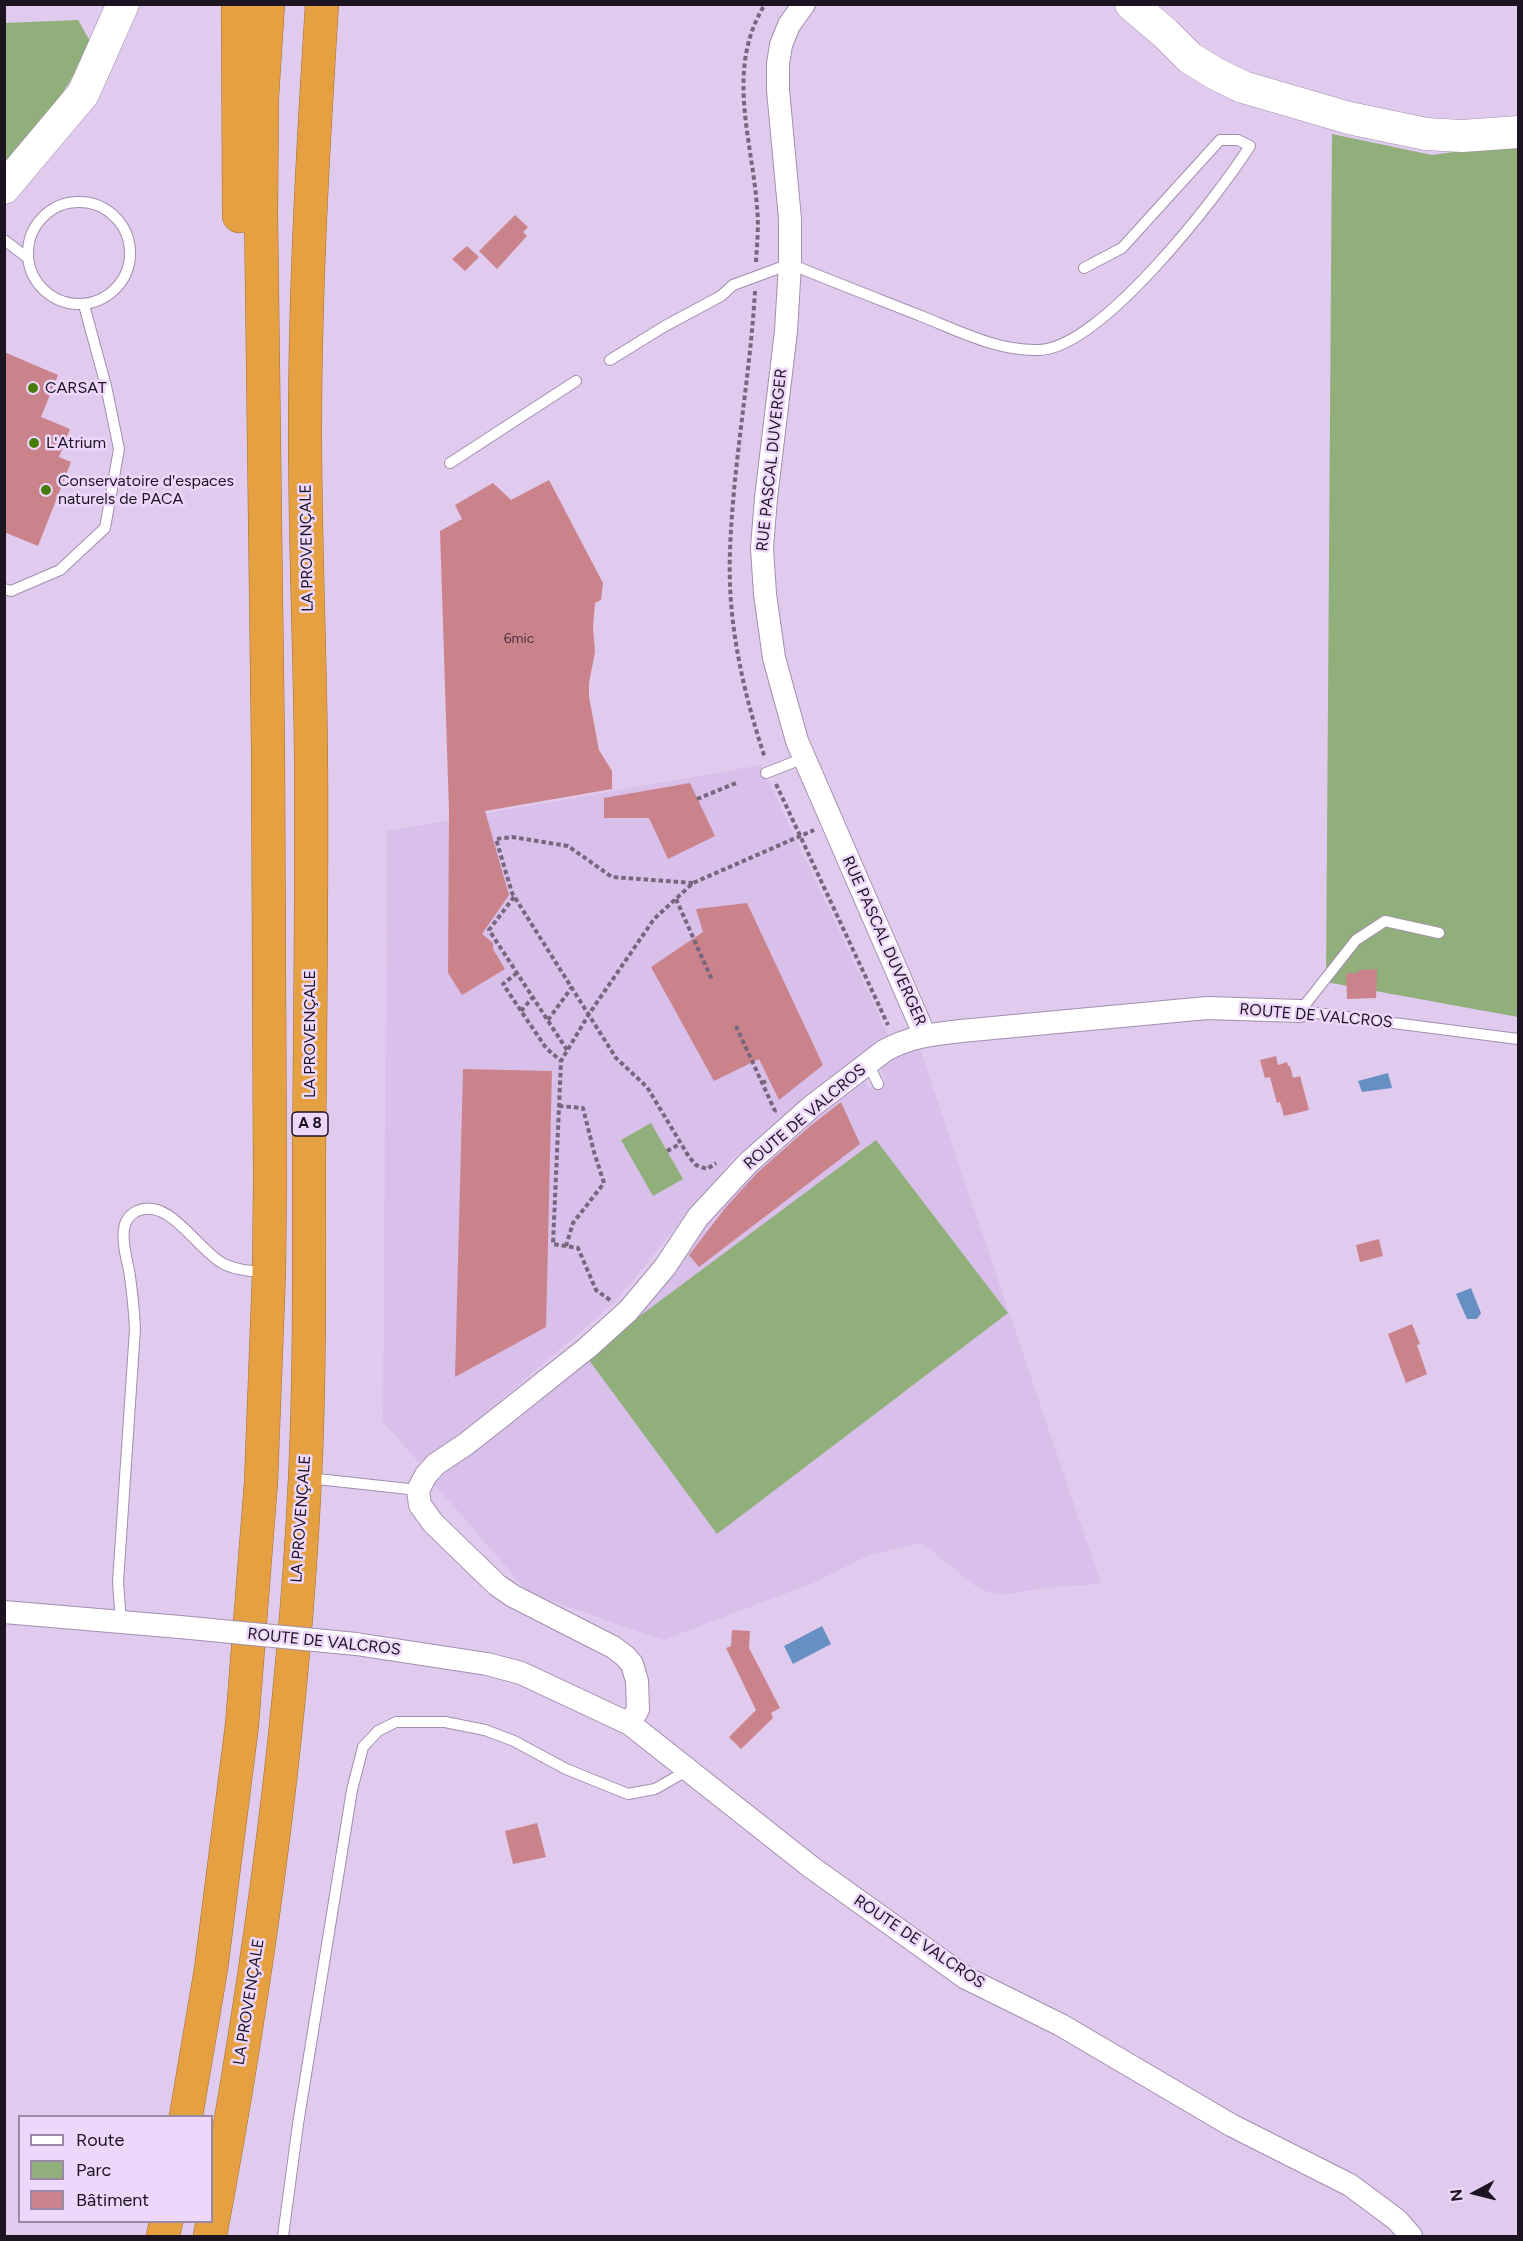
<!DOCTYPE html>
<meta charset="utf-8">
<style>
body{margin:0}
#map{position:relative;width:1523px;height:2241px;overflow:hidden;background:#e0caed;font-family:Figtree,sans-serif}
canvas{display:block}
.frame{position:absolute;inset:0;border:6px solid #1c1420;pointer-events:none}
.legend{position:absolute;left:18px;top:2115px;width:195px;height:108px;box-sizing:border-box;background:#edd7fb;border:2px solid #9989a3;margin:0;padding:8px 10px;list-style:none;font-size:18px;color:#1c1420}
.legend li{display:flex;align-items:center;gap:12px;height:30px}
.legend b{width:30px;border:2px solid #9989a3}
.north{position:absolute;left:1445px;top:2163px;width:60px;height:60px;-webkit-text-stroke:4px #edd7fb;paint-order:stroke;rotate:263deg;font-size:16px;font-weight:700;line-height:24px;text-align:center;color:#1c1420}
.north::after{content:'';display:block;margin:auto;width:21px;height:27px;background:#1c1420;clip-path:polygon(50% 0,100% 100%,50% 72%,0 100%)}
</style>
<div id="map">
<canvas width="1523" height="2241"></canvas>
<div class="frame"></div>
<ul class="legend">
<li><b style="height:8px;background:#fff"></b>Route</li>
<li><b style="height:16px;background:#91af7a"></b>Parc</li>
<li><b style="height:16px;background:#ca838b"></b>Bâtiment</li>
</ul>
<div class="north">N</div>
</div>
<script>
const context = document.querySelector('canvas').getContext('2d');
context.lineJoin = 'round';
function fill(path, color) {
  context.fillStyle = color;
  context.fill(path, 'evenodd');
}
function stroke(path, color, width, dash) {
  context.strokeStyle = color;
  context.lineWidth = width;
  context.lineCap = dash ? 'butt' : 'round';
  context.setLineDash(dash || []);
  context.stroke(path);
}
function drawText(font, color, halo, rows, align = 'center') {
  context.font = font + ' Figtree,sans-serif';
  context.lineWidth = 5;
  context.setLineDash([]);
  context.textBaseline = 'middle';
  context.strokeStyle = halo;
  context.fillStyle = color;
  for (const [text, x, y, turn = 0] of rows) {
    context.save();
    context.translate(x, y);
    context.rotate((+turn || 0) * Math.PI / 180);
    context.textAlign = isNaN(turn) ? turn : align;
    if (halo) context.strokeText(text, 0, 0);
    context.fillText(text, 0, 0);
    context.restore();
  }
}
const built = new Path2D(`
 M761 765 890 1039 733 1158 614 1303 423 1467 383 1422 387 831Z
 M918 1043 1101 1584 1054 1587 1001 1595 979 1589 922 1543 869 1555 813 1583 663 1640 529 1593 429 1478 578 1363 718 1202 862 1074 869 1088 886 1080 879 1065Z`);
const green = new Path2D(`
 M78 20 91 43 69 83 46 118 5 170V23Z
 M1332 134 1432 155 1518 143V1017L1326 982Z
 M651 1123 683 1179 653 1196 621 1140Z
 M876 1140 1008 1313 717 1534 586 1356Z`);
const water = new Path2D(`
 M1388 1073 1392 1088 1362 1092 1358 1081Z
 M1471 1288 1481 1313 1477 1319H1467L1456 1294Z
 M822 1626 831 1644 793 1664 784 1646Z`);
const building = new Path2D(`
 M515 215 528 227 523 232 527 236 497 269 479 251Z
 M467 246 479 257 465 271 452 259Z
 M4 352 58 375 41 417 70 429 59 457 71 462 38 546 4 532Z
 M549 480 603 583 601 600 595 603 593 627 595 652 589 683V697L599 750 612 771V789L485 811 509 895 482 934 493 943V949L505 969 462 995 448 973 449 811 440 531 462 519 455 505 493 483 511 500Z
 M690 783 715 836 668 859 649 818H604V798Z
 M747 903 823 1065 779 1100 759 1059 714 1081 651 967 703 932 696 909Z
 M1377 969 1376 998 1347 999 1346 973H1358V970Z
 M1276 1056 1278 1065 1287 1062 1288 1066H1290L1293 1078 1300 1076 1309 1110 1284 1116 1280 1102 1277 1103 1270 1077 1265 1078 1260 1060Z
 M463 1069 552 1071 546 1327 455 1377Z
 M841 1102 860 1144 699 1267 689 1255 726 1207 757 1173 809 1127Z
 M1379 1239 1383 1256 1360 1262 1356 1245Z
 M1412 1324 1420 1344 1417 1345 1427 1374 1406 1383 1388 1334Z
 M732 1630 750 1631 749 1648 780 1708 771 1713 773 1718 741 1749 729 1737 756 1710 726 1648 731 1646Z
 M537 1823 546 1857 513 1864 505 1831Z`);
const path = new Path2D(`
 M756 262C757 244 759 225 757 207 752 138 725 69 765 4
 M755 291C750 378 733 464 730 551 727 621 743 692 765 758
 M776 784 888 1025
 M697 799 736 783
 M693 883 612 877 568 846 512 837 496 839 512 893 616 1058 647 1087 689 1157 696 1165 707 1169 716 1163
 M514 897 489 930 567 1050
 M676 899 712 980
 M517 973 503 984 546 1048 561 1061
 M521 1011 533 997
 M548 1020 572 987
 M736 1026 775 1111 773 1113
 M762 1083 769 1080
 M559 1106 583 1108 594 1152 604 1183 573 1223 566 1246
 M667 1151 680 1144
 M610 1300 596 1290 578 1248 553 1244 561 1061 589 1014 654 919 693 883 814 830`);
const lane = new Path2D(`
 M28 253a51 51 0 1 1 102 0a51 51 0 1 1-102 0Z
 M4 240 28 258
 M610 360 665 326 721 296 733 285 790 264C834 282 878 299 921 316 959 331 997 351 1038 350 1100 350 1218 196 1250 146L1238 140H1220L1122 248 1084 268
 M450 463 576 381
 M4 589 11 591 60 570 105 528 119 449 106 386 84 305
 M766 773 804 758
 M1300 1011 1518 1039
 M1300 1011 1356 940 1385 921 1439 933
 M868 1063 878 1084
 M308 1478 418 1490
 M121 1622 118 1582 135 1329C134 1309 132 1290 129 1270 126 1257 122 1242 124 1229 125 1221 129 1215 137 1211 169 1197 196 1248 222 1263 235 1270 251 1271 266 1273
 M283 2236 298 2124 352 1790 363 1747 378 1731 396 1722H445L485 1730 514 1741 566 1769 628 1794 655 1789 690 1769`);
const street = new Path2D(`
 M804 4 789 25 781 45 778 64V90L790 219V264L786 331 766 498 762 548 765 594 774 658 797 741 925 1036
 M4 1612 180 1627
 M356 1644 487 1664 521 1673 630 1724 811 1867 966 1978 1061 2025 1231 2125 1350 2185 1397 2220 1411 2236
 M630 1724 638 1709 637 1681 632 1664 625 1656 613 1647 513 1596 497 1585 433 1523 420 1505 418 1490 426 1475 436 1464 466 1444 513 1407 587 1348 628 1311 665 1267 698 1217 748 1163 811 1107 884 1051C908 1037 934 1034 961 1031L1207 1008 1300 1011`);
const secondary = new Path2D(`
 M1131 4 1165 33 1190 58 1216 74 1243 87 1349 118 1426 134 1462 136 1518 132
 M4 188 83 94 123 4`);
const highway = new Path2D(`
 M238 4 239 216
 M186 2116 211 1969 242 1725 261 1482 269 1273 270 1181 268 748 261 213 262 98 268 4
 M163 2236 166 2222
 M210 2236C257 1986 293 1733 305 1478 310 1373 309 1268 309 1163 310 1028 312 893 311 758 310 649 305 540 305 432 305 289 313 147 322 4`);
const streetBridge = new Path2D(`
 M180 1627 356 1644`);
const markers = [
 [33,388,6,"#497b09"],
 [34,443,6,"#497b09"],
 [46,490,6,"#497b09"]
];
const numberNames = [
 ["6mic",519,639]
];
const shields = [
 [310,1124,36]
];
const shieldNames = [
 ["A 8",310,1124]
];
const poiNames = [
 ["CARSAT",45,388],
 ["L'Atrium",46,443],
 ["Conservatoire d'espaces",58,481],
 ["naturels de PACA",58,499]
];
const streetNames = [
 ["RUE PASCAL DUVERGER",772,460,-84],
 ["LA PROVENÇALE",307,548,-91],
 ["RUE PASCAL DUVERGER",884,941,66],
 ["ROUTE DE VALCROS",1316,1016,5],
 ["LA PROVENÇALE",310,1034,-90],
 ["ROUTE DE VALCROS",805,1117,-40],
 ["LA PROVENÇALE",301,1519,-86],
 ["ROUTE DE VALCROS",324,1642,6],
 ["ROUTE DE VALCROS",919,1942,34],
 ["LA PROVENÇALE",249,2002,-81]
];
fill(built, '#d9c0ea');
fill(green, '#91af7a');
fill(water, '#6590c1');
fill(building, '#ca838b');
stroke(lane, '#a38eaf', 12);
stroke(street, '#a38eaf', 24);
stroke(secondary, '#a38eaf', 33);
stroke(highway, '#9e6f35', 34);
stroke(path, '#75677d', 4, [4.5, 3]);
stroke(lane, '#fff', 10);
stroke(street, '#fff', 22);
stroke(secondary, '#fff', 32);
stroke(highway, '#e4a041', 33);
stroke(streetBridge, '#a38eaf', 24, []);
stroke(streetBridge, '#fff', 22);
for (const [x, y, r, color] of markers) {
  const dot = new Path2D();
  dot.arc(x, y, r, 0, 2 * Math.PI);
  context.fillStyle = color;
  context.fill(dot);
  stroke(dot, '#edd7fb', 2);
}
drawText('14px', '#48303b', null, numberNames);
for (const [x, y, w] of shields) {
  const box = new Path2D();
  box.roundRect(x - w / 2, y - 12, w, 24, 4.5);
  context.fillStyle = '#edd7fb';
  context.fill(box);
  stroke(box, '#1c1420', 1.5);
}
drawText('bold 15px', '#1c1420', null, shieldNames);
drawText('16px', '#1c1420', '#edd7fb', poiNames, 'left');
drawText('16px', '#1c1420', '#edd7fb', streetNames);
</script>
